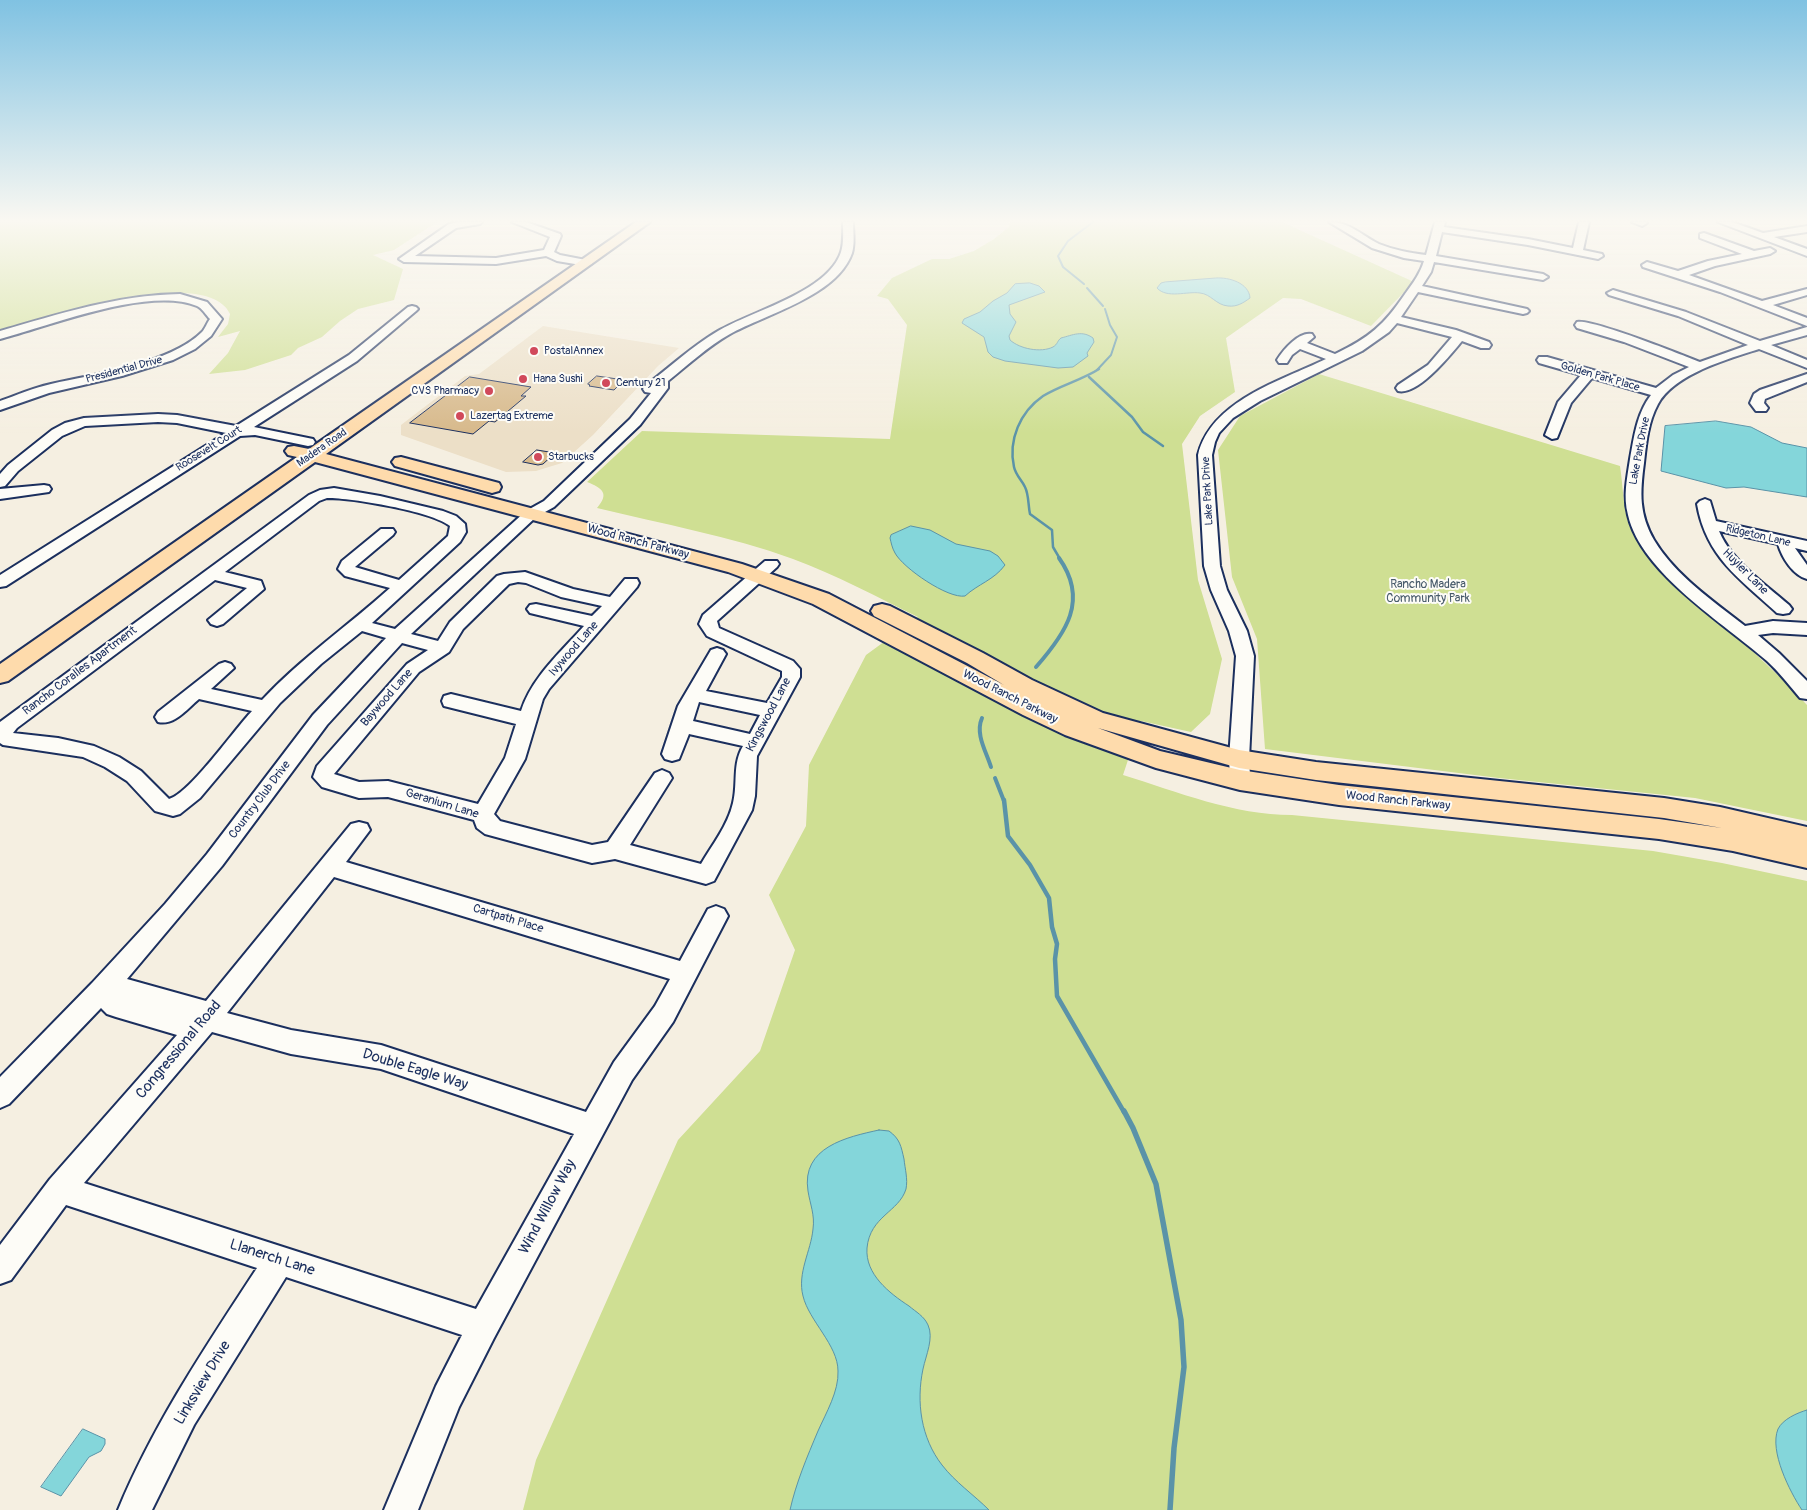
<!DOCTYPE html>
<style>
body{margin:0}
canvas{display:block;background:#f5efe1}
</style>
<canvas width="1807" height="1510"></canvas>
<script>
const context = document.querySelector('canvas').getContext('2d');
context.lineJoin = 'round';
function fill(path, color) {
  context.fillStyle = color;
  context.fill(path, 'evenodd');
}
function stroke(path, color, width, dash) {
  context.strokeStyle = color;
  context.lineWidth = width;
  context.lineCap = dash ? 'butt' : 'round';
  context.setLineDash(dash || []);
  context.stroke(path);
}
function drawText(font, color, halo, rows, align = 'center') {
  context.font = font + ' Pangolin,sans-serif';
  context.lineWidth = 4;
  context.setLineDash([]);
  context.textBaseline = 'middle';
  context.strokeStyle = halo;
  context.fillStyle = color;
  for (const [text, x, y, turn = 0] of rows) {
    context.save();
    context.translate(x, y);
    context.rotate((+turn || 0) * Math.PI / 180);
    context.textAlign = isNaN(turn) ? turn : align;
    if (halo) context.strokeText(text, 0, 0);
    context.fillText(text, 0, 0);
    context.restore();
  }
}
const built = new Path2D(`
 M543 326 679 348 658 366 593 435 562 463 552 466 536 471 506 472 401 435V425L465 376 479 374Z`);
const green = new Path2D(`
 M0 222H437L394 250 373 255 403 269 394 300 358 309 340 321 322 337 298 348 291 355 245 370 209 374 228 353 240 331 218 337 228 324 230 314C206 263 41 320 0 330Z
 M1010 222H1282L1414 282 1371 326 1301 299 1283 298 1226 338 1235 392 1200 416 1182 444 1198 580 1222 659 1210 714 1191 732 1141 721 1123 775C1178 792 1234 815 1292 815L1653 851 1722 863 1807 881V1510H523L536 1460 678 1140 760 1051 795 950 769 895 806 826 809 765 866 655 918 617C877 597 836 575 793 559 730 536 662 524 597 508 610 493 602 488 587 482L642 431 890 439 907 325 888 299 877 296 892 278 932 259H949L974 251 994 239 1009 227Z
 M1319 374 1620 466C1623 484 1623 511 1630 527 1649 568 1690 597 1724 626 1753 651 1781 677 1807 705V821L1695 798 1499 778 1265 749 1257 639 1232 577 1218 450 1240 416Z`);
const water = new Path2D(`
 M1216 278C1229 277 1249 283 1250 298 1243 303 1237 307 1228 306 1216 305 1211 294 1200 293 1187 291 1167 299 1157 288L1161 283 1165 282Z
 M1030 283 1039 286 1045 292 1009 305 1010 314 1016 322 1009 336 1010 340C1020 349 1041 353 1053 347 1058 344 1057 341 1061 338 1073 335 1082 330 1093 338L1094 342 1087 353 1088 356 1073 367 1058 368 1005 361 993 357 988 352 984 337 962 323 964 319 980 312 993 301 1007 293 1015 284Z
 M1716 421 1751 427 1782 443 1807 448V497L1744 487 1726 488 1661 471 1665 426Z
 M911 526 930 530 956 544 990 551 998 556 1005 565C994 580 978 584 965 596 948 599 903 568 895 553 892 548 891 542 890 538L891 535Z
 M879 1130 889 1131C900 1139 901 1146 904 1159 905 1169 908 1179 906 1189 899 1212 870 1216 867 1248 865 1274 889 1293 909 1306 916 1312 924 1316 928 1325 934 1338 926 1355 923 1369 916 1402 921 1438 942 1465 955 1482 974 1495 989 1510H790C796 1483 807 1457 818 1431 826 1413 839 1391 838 1371 838 1345 809 1321 803 1296 797 1273 811 1251 813 1229 815 1215 810 1204 808 1191 801 1147 847 1137 879 1130Z
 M1807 1410V1510H1802C1790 1492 1769 1451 1778 1429 1783 1419 1797 1413 1807 1410Z
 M83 1429 105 1439V1444L101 1451 89 1457 61 1496 41 1487Z`);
const streamFar4 = new Path2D(`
 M1084 284 1063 267 1058 256 1068 241 1093 222
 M1087 288 1103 306
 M1097 370 1111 355 1117 337 1110 325 1105 309`);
const streamFar3 = new Path2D(`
 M1089 377 1132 417 1143 432 1163 446
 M1060 559 1053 547 1052 530 1030 514C1028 505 1029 495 1025 487 1022 480 1016 476 1014 467 1008 440 1020 412 1043 396 1061 385 1082 380 1099 369`);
const streamFar2 = new Path2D(`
 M1036 667C1066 633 1089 600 1059 558
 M982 718C975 734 986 751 991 767
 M995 778 1004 801`);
const streamFar1 = new Path2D(`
 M1004 800 1008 836 1030 865 1049 898 1052 927 1057 944 1055 959 1057 996 1124 1112`);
const stream = new Path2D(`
 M1124 1111 1133 1128 1156 1184 1181 1320 1184 1367 1174 1448 1170 1510`);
const building = new Path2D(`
 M597 376 624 380 614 390 589 386 590 385 588 384Z
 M470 377 531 387 521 396H526L495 422 489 421 473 434 410 423Z
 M537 450 555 453 543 464 538 465 523 462Z`);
const minor = new Path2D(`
 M459 222H482L480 224 456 228 415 256 496 258 544 250 550 237 512 222H526L560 234 561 236 554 252 560 255 591 261 592 263 587 266 557 261 546 256 496 264 404 262 399 259 449 224Z
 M843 222H853C853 232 855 243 852 253 837 296 766 314 730 334 707 347 688 365 668 381V388L640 425 554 507 536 517 411 634 438 641 450 622 497 576 504 574 525 572 573 589 610 597 625 579H637L639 583 637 587 549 689 543 699 525 759 494 814 500 821 592 845 608 842 655 773 662 770 669 773 672 778 630 845 701 864C712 845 728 825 733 803 738 783 732 765 743 746L689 734 679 759 672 761 665 759 662 754 678 706 711 650 717 648 723 650 726 654 706 691 767 703 782 677V671L707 636 699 624 703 615 765 561H777L779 564 777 567 717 621 719 628 793 661 800 669V677L757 756 755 796 752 810 714 881 706 884 615 859 592 863 485 834 477 828 474 820 388 797 359 798 322 787 313 777 317 766 407 664 428 650 402 643 327 725 222 866 127 979 206 1001 351 824 359 822 367 824 370 830 346 862 680 961 708 909 716 906 724 909 728 916 673 1022 632 1080 494 1338 459 1407 418 1510H384L436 1386 462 1335 286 1277 194 1425 152 1510H118C154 1423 206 1346 257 1268L66 1205 11 1280 0 1284V1245L50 1179 177 1035 116 1017 107 1014 101 1008 9 1104 0 1108V1077L92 983 165 904 207 854 313 715 386 638 362 631 321 664 280 703 200 798 180 814 173 816 155 811 127 781 105 767 83 757 3 745 0 743V722L309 495 320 490 334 488 380 496 443 511 456 516 465 524 466 532 460 542 372 623 395 629 526 511 544 501 630 419 651 393 645 392 643 389 645 386C669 368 692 346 718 331 752 311 828 292 841 252 844 243 843 232 843 222ZM327 498C352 498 431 511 450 526L448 536 399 580 355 567 393 535 395 532 393 529H381L342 561 338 569 345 576 390 588C348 626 301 658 262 700L211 689 234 668 231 664 225 662 219 664 158 712 155 717 158 722C174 726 187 709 199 699L252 711C234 730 190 793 169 799L141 771 119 757 94 746 58 738 13 733 17 728 215 580 247 588 208 620 211 624 217 626 223 624 264 589 261 581 225 572 319 501ZM518 582 526 583 561 597 602 606 592 616 536 604 530 605 527 609 530 613 584 626C561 652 532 677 521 711L451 694 444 696 442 701 444 706 516 724 505 758 478 804 388 781 359 782 334 774 419 672 449 652 463 629 509 584ZM699 702 760 715 750 734 693 721ZM334 877 670 979 655 1006 614 1062 586 1112 381 1045 291 1030 227 1013ZM212 1032 291 1054 381 1069 574 1134 476 1309 84 1183Z
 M1329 222C1350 222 1361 235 1379 244 1394 250 1410 253 1426 255L1435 222H1445L1444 227 1528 239 1573 248 1579 222H1589L1583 250 1602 254 1603 256 1598 259 1528 245 1442 232 1436 256 1543 274 1548 277 1543 280 1434 262 1431 272 1422 286 1527 309 1529 311 1527 313 1523 314 1418 292 1401 317 1456 330 1489 342 1491 345 1489 348H1481L1462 341C1451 354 1418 396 1398 391L1396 388 1398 385 1428 365 1452 337 1397 323 1389 332 1362 351 1260 401 1233 418 1219 433 1215 442 1212 455 1220 566 1227 590 1247 631 1254 656 1249 759 1250 776 1247 781 1240 784 1233 781 1230 776 1229 759 1236 656 1229 631 1211 590 1204 566 1198 455C1211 401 1280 381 1326 359L1300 349 1292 355 1287 363H1279L1277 360C1283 350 1299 331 1312 334L1314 337 1307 343 1335 354C1369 338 1384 325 1405 294 1413 283 1420 274 1424 261L1404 258 1372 248Z
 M1632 222H1646L1647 223 1642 226Z
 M1718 222H1732L1763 233 1807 226V232L1774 237 1807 249V256Z
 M1704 233 1754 251 1770 248 1775 251 1770 254 1715 266 1689 275 1762 301 1807 289V295L1773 305 1807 318V326L1720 292 1643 267 1642 265 1647 262 1678 271 1708 261 1742 254 1700 238V234Z
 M1613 290 1686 312 1760 341 1807 327V335L1771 345 1807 360V368L1759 349C1728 359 1674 374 1658 404 1648 422 1646 444 1644 463 1640 493 1639 514 1654 540 1675 575 1713 601 1745 626L1773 621 1807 623V635L1773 633 1758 635 1779 653 1807 681V699L1800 698C1789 685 1779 672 1767 661 1725 624 1641 573 1628 515 1623 496 1627 479 1630 459 1634 437 1637 413 1651 395L1592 378 1571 403 1557 438 1552 439 1545 435 1558 402 1581 375 1539 363 1537 360 1539 357H1547L1656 388 1673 375 1689 367 1624 342 1577 328 1575 325 1577 322C1593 319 1679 354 1700 362L1748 345 1678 316 1609 295 1607 293Z
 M180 294 207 302 222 319 211 336 195 349 173 360 122 376 49 393 0 410V401C17 395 33 388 51 384 94 374 170 364 202 332 205 329 207 323 210 319 206 315 202 308 197 306 149 286 49 326 0 339V331C59 314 117 295 180 294Z
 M412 306 416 307 418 309 416 311 357 361 254 427 313 439 315 442 313 445 308 446 255 435 240 436 6 586 0 587V575L226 433 177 423 158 422 85 426 62 436 18 471 5 486 0 487V474L8 465 52 430 65 423 84 418 158 414 177 415 236 426 349 355 408 307Z
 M1807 374V382L1765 399 1764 403 1768 408 1766 411H1756L1750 403 1754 394 1760 390Z
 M44 485 49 486 51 489 49 492 0 499V489Z
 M1705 499 1710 501 1716 521 1807 541V551L1795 548 1807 565V579C1793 575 1782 558 1778 544L1719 531C1732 562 1764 583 1789 605L1792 609 1789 613 1783 614 1777 613C1740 579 1706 557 1697 504L1700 501Z`);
const major = new Path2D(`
 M636 222H650L326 454 742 564 829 594 1004 685 967 663 874 616 871 611 874 606 882 604 890 606 983 653 1032 680 1103 713 1239 750 1316 762 1664 798 1720 807 1807 827V868L1733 851 1659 839 1339 805 1240 790 1156 768 1065 735 1023 715 813 604 728 572 315 462 8 681 0 683V664L297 457 288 455 285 451 288 447 294 446 309 449ZM1098 728 1239 768 1316 780 1664 818 1722 828 1659 819 1339 785 1240 770 1160 751Z
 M401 457 499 483 501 487 499 491 492 493 395 466 392 462 395 458Z`);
const markers = [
 [534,351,5,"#d1495b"],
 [523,379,5,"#d1495b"],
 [606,383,5,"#d1495b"],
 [489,391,5,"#d1495b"],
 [460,416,5,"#d1495b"],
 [538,457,5,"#d1495b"]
];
const farPoinames = [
 ["PostalAnnex",544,351],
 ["Hana Sushi",533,379],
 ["Century 21",616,383],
 ["CVS Pharmacy",479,391,"right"],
 ["Lazertag Extreme",470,416],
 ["Starbucks",548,457]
];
const farStreetnames = [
 ["Presidential Drive",124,370,-15],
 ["Golden Park Place",1600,377,16],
 ["Madera Road",322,448,-35],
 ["Roosevelt Court",209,449,-32],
 ["Lake Park Drive",1640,451,-79],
 ["Lake Park Drive",1208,491,-93],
 ["Ridgeton Lane",1758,536,13]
];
const streetNames = [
 ["Wood Ranch Parkway",638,542,15],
 ["Huyler Lane",1745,572,45],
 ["Ivywood Lane",574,649,-49],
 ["Rancho Coralles Apartment",80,671,-37],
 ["Wood Ranch Parkway",1010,697,27],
 ["Baywood Lane",387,698,-49],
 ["Kingswood Lane",769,715,-62],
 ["Country Club Drive",260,800,-53],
 ["Wood Ranch Parkway",1398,801,6],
 ["Geranium Lane",442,804,17],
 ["Cartpath Place",508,919,17]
];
const parkNames = [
 ["Rancho Madera",1428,585],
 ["Community Park",1428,599]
];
const nearStreetnames = [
 ["Congressional Road",179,1050,-50],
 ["Double Eagle Way",415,1070,17],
 ["Wind Willow Way",548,1207,-62],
 ["Llanerch Lane",272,1258,18],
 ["Linksview Drive",203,1383,-59]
];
fill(built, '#ecdfc7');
fill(green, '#cfdf93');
fill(water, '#84d6da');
stroke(water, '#5a93a8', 1);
stroke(streamFar4, '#5a93a8', 2);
stroke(streamFar3, '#5a93a8', 2.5);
stroke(streamFar2, '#5a93a8', 4);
stroke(streamFar1, '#5a93a8', 4.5);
stroke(stream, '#5a93a8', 5.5);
fill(building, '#d7b98b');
stroke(building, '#1b2f5e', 1);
stroke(minor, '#1b2f5e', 4);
stroke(major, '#1b2f5e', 4);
fill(minor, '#fdfcf7');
fill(major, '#fedbac');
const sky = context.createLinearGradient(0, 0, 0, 433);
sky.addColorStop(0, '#80c2e2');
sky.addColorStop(0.51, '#faf8f2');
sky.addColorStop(1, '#faf8f200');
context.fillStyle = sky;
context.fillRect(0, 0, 1807, 433);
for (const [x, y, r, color] of markers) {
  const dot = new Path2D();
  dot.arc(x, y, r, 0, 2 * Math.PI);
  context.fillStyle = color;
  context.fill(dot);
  stroke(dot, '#fdfcf7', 2);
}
drawText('11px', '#1b2f5e', '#fdfcf7', farPoinames, 'left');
drawText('11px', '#1b2f5e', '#fdfcf7', farStreetnames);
drawText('12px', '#1b2f5e', '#fdfcf7', streetNames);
drawText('12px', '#485b6b', '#fdfcf7', parkNames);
drawText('15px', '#1b2f5e', '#fdfcf7', nearStreetnames);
</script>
